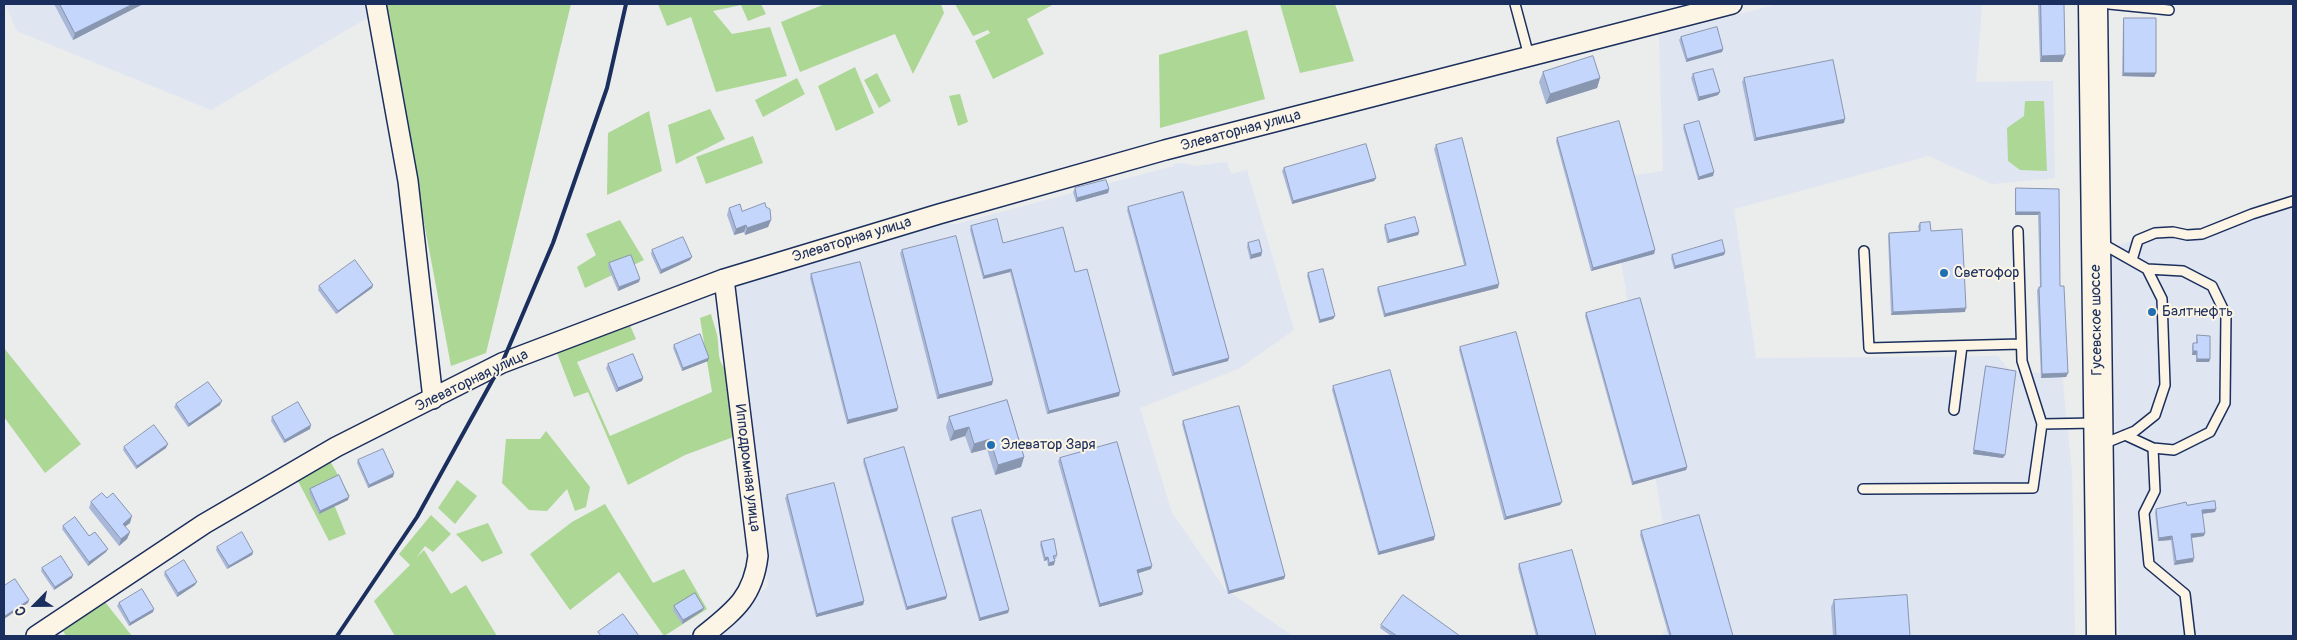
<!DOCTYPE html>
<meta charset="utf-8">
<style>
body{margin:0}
#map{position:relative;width:2297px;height:640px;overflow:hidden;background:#ebecec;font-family:Pangolin,sans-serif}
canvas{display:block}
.frame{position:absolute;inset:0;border:5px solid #1b2f5e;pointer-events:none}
.north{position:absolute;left:10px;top:580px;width:50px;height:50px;-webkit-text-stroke:4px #fcf5e5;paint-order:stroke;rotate:247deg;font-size:14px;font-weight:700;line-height:20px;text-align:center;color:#1b2f5e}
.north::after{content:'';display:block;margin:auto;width:18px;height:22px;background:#1b2f5e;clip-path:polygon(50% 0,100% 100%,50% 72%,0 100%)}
</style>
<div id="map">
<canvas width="2297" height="640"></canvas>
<div class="frame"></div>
<div class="north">С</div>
</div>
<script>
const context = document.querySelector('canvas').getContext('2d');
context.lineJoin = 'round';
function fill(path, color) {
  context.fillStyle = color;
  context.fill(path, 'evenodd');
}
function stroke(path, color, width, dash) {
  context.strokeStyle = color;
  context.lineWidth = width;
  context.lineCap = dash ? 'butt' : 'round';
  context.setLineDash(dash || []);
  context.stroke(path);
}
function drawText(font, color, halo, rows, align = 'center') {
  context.font = font + ' Pangolin,sans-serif';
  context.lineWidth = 4;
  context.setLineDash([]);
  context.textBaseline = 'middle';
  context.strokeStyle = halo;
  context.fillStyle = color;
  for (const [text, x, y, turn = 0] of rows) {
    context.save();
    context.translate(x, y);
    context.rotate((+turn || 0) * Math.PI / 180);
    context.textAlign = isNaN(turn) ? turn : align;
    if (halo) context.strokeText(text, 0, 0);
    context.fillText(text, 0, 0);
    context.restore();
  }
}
const built = new Path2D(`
 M5 4H383L384 8 211 110 17 31Z
 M1778 4H1982L1976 82 2053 81 2055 178 1992 184 1928 156 1734 209 1756 358 1998 356 2011 372 2062 374 2072 472 2075 636H1662L1676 606 1608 179 1663 171 1659 35Z
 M1227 162 1231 174 1247 170 1294 330 1240 368 1140 408 1172 513 1225 589 1293 636H711L768 586 734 285 767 276 789 266 943 222 951 223 952 225 1174 166 1173 164 1183 163 1194 166Z
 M2293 201V636H2119L2111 248 2155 233 2187 235Z`);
const green = new Path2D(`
 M383 4H571L486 353 451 366Z
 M658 4H761L766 14 748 21 741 5 713 11 732 34 770 27 787 76 716 92 691 17 667 26Z
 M825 4H941L944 13 913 74 895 34 800 72 781 22Z
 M955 4H1054L1027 19 1044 54 993 79 975 41 990 33 988 30 973 36Z
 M1280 4H1335L1354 61 1300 73Z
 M1247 30 1265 99 1160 128 1159 55Z
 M855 67 874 113 836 131 818 86Z
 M877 73 891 101 879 108 864 80Z
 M797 78 805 94 763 117 755 100Z
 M960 94 968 122 958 126 949 96Z
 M2025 101H2044L2047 171 2020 170 2008 161 2007 128 2024 116Z
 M710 109 725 139 676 164 668 125Z
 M649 111 662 171 607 195 608 133Z
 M753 136 763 163 706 184 696 157Z
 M620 220 644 260 585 288 577 267 596 255 586 234Z
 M711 314C713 323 718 334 718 343 719 354 718 361 726 370L736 436 685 455 628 485 588 392 574 397 557 353 629 323 636 339 577 362 610 436 712 392 700 318Z
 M4 348 81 444 45 473 4 417Z
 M546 431 590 487 586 507 575 511 567 489 547 511 529 510 502 483 506 439H540Z
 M330 461 350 496 333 502 346 534 329 541 297 479Z
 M457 480 477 496 455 524 438 508Z
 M605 504 653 583 684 569 707 609 664 636 619 572 570 610 530 554 572 522Z
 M431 515 451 534 433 552 425 546 416 558 424 550 451 594 466 585 497 636H395L374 601 410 565 399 554Z
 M488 523 503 553 482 562 456 534Z
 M105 602 132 636H66L63 631Z`);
const service = new Path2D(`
 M1515 4 1529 56
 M2109 4 2169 10
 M2018 231 2022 361 2042 424 2095 423
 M2101 243 2147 269 2162 299 2165 385 2155 415 2135 431 2103 444
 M1864 251 1869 348 2021 344
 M2132 260 2138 240 2155 233 2173 232 2187 235 2202 234 2252 214 2293 201
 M1954 410 1962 346
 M2125 435 2153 448 2174 450 2210 432 2225 403 2226 315 2212 286 2183 271 2147 269
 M2153 448 2155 491 2144 513 2149 564 2185 594 2190 636
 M1863 489 2033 488 2042 424`);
const minor = new Path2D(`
 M376 4 408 181 433 399
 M36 636 204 524 336 447 502 363 724 279 939 214 1165 150 1732 4
 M703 636C734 611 753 598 758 556L724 279`);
const trunk = new Path2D(`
 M2093 4 2101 636`);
const rail = new Path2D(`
 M337 636 417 517 502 363 553 243 607 88 626 4`);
const wall = new Path2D(`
 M54 4H143L73 40Z
 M2038 4H2064L2062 62H2040Z
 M2124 18 2156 73 2154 77 2122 76 2123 22Z
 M1681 37 1723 49 1722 52 1686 62 1679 40Z
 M1543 72 1600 78 1597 88 1546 104 1539 82Z
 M1693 74 1718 95 1698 101 1691 78Z
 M1744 78 1844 123 1754 141 1742 82Z
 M1684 125 1713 176 1698 180 1683 128Z
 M1557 138 1655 250 1654 254 1591 271 1556 141Z
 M1436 145 1498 288 1384 317 1377 290 1378 287 1464 265 1434 149Z
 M1284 168 1376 178 1374 181 1292 204 1282 171Z
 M1075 188 1109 189 1108 193 1076 202 1073 192Z
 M2016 188 2059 189 2060 286 2068 373 2066 377 2041 378 2037 290 2039 287H2040L2038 215H2015V192Z
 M1128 207 1228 361 1172 376 1127 210Z
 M729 208 742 211 771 220 768 227 745 235 744 232 734 235 727 215Z
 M1920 223 1931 231 1965 312 1891 315 1888 236 1889 233 1919 231 1918 226Z
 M1385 225 1419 232 1418 235 1387 243 1384 228Z
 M971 226 1003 243 1075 272 1119 396 1047 414 1010 272 983 279 970 230Z
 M1248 243 1262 252 1261 256 1250 259 1247 247Z
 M652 250 690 260 660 274 651 254Z
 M902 250 992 385 937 399 900 253Z
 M1725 252 1724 255 1674 269 1671 258 1672 255Z
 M609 263 639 282 618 291 608 267Z
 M1308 273 1335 316 1333 319 1319 323 1307 276Z
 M811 274 898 408 897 411 847 424 810 278Z
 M373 285 372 288 336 314 318 290 319 286Z
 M1586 313 1687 467 1686 470 1632 485 1585 316Z
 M2197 335 2210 359 2209 362H2196V355H2192V346L2193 343H2196V339Z
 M674 345 708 361 682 371 673 348Z
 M1460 347 1560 505 1504 520 1459 350Z
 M608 364 643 378 642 381 616 392 606 368Z
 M1986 366 2003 458 1973 454 1985 370Z
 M1333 386 1434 540 1378 555 1332 390Z
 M1007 400 1024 457 1021 467 995 475 987 449 971 453 965 436 950 441 946 427 949 417Z
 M176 404 220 405 188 427 174 407Z
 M272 417 310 429 284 443 271 421Z
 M1183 421 1285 576 1284 579 1228 594 1182 424Z
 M124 447 166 448 136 469 123 450Z
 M1060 458 1152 566 1151 569 1138 573 1143 592 1142 595 1099 607 1058 461Z
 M864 459 946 599 906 610 863 462Z
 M358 460 393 477 368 488 357 463Z
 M310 489 348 500 319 514 309 493Z
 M787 495 864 601 863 605 816 617 785 498Z
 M91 502 130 523 125 527 130 532 127 539 119 546 89 508Z
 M2187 505 2216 509 2215 512 2202 514 2204 536 2192 538 2193 562 2174 565 2171 540 2158 541 2155 513 2156 509Z
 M952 518 1009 610 1008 613 979 621 951 521Z
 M63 526 89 536 106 552 88 566 62 529Z
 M1641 531 1733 636H1669L1640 535Z
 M1041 542 1057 555 1056 559H1054V565L1048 566 1047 560 1044 561 1040 545Z
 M217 547 253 552 252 555 227 569 216 550Z
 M1519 564 1596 636H1536L1518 568Z
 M42 568 72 578 54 590 41 571Z
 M165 572 195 585 177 597 164 575Z
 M1834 600 1910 636H1833L1831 607Z
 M119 603 153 612 129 626 117 606Z
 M674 606 704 608 702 611 682 624 673 610Z
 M1381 625 1460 636H1391L1380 628Z`);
const shadedWall = new Path2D(`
 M133 4H143L73 40 75 33Z
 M1723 49 1722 52 1686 62 1687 59Z
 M2065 55 2062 62H2040L2042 56Z
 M2124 73H2156L2154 77 2122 76Z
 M1600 78 1597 88 1546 104 1550 94Z
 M1720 92 1718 95 1698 101 1699 97Z
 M1845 119 1844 123 1754 141 1756 138Z
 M1714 172 1713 176 1698 180 1699 177Z
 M1376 178 1374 181 1292 204 1293 201Z
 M1109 189 1108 193 1076 202 1077 198Z
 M2016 212H2040L2038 215H2015Z
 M771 220 768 227 745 235 747 228Z
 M746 225 744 232 734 235 736 229Z
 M1419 232 1418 235 1387 243 1389 240Z
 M1655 250 1654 254 1591 271 1593 268Z
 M1262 252 1261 256 1250 259 1251 255Z
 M1725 252 1724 255 1674 269 1675 266Z
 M692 257 690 260 660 274 661 270Z
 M1011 269 1010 272 983 279 984 276Z
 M640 279 639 282 618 291 619 287Z
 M1499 284 1498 288 1384 317 1385 314Z
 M373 285 372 288 336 314 338 311Z
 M1966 308 1965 312 1891 315 1893 312Z
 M1335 316 1333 319 1319 323 1320 320Z
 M2193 351H2197L2196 355H2192Z
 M709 358 708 361 682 371 683 368Z
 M1229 358 1228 361 1172 376 1174 373Z
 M2197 359H2210L2209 362H2196Z
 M2068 373 2066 377 2041 378 2042 374Z
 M643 378 642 381 616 392 618 388Z
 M993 381 992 385 937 399 939 395Z
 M1120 392 1119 396 1047 414 1049 411Z
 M222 401 220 405 188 427 189 424Z
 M898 408 897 411 847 424 848 420Z
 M311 425 310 429 284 443 285 440Z
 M969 427 965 436 950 441 954 431Z
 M990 439 987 449 971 453 974 444Z
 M168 444 166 448 136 469 137 466Z
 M1974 450 2005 455 2003 458 1973 454Z
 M1024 457 1021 467 995 475 998 465Z
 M1687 467 1686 470 1632 485 1633 482Z
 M394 473 393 477 368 488 369 485Z
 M349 497 348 500 319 514 320 511Z
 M1562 502 1560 505 1504 520 1506 517Z
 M2216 509 2215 512 2200 514 2202 510Z
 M132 516 130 523 120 530 123 524Z
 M130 532 127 539 119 546 121 539Z
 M2205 533 2204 536 2190 538 2191 534Z
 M1435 536 1434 540 1378 555 1379 552Z
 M2172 536 2171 540 2158 541 2159 538Z
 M108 549 106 552 88 566 89 562Z
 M253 552 252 555 227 569 229 566Z
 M1048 557 1047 560 1044 561 1045 558Z
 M2194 558 2193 562 2174 565 2176 561Z
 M1055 561 1054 565 1048 566 1049 563Z
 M1152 566 1151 569 1136 574 1137 570Z
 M73 575 72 578 54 590 55 587Z
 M1285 576 1284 579 1228 594 1229 591Z
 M197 582 195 585 177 597 178 593Z
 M1143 592 1142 595 1099 607 1100 604Z
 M947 596 946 599 906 610 907 607Z
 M29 600 28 603 4 619 5 616Z
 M864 601 863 605 816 617 817 614Z
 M704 608 702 611 682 624 683 620Z
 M154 609 153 612 129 626 130 623Z
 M1009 610 1008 613 979 621 980 618Z`);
const building = new Path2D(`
 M60 4H133L75 33Z
 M2041 4H2064L2065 55 2042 56Z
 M2124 18H2156V73H2124Z
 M1717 27 1723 49 1687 59 1681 37Z
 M1593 56 1600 78 1550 94 1543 72Z
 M1833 60 1845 119 1756 138 1744 78Z
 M1713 69 1720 92 1699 97 1693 74Z
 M1619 121 1655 250 1593 268 1557 138Z
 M1699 121 1714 172 1699 177 1684 125Z
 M1462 138 1499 284 1385 314 1378 287 1466 265 1436 145Z
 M1366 144 1376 178 1293 201 1284 168Z
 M1106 180 1109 189 1077 198 1075 188Z
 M2016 188 2059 189 2060 286H2064L2068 373 2042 374 2039 287H2041L2040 212H2016Z
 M1183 192 1229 358 1174 373 1128 207Z
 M765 203 766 207 770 209 771 220 747 228 746 225 736 229 729 208 740 204 742 211Z
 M1415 217 1419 232 1389 240 1385 225Z
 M997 219 1003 243 1063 227 1075 272 1087 269 1120 392 1049 411 1011 269 984 276 971 226Z
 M1930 222 1931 231 1962 229 1966 308 1893 312 1889 233 1920 231V223Z
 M956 236 993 381 939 395 902 250Z
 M683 237 692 257 661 270 652 250Z
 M1259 240 1262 252 1251 255 1248 243Z
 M1722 240 1725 252 1675 266 1672 255Z
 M631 255 640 279 619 287 609 263Z
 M355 260 373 285 338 311 319 286Z
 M860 262 898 408 848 420 811 274Z
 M1323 269 1335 316 1320 320 1308 273Z
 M1640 298 1687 467 1633 482 1586 313Z
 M1516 332 1562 502 1506 517 1460 347Z
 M700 334 709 358 683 368 674 345Z
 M2197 335 2210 336V359H2197V351H2193V343H2197Z
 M633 354 643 378 618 388 608 364Z
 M1986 366 2016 371 2005 455 1974 450Z
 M1390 370 1435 536 1379 552 1333 386Z
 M208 382 222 401 189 424 176 404Z
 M1007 400 1024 457 998 465 990 439 974 444 969 427 954 431 949 417Z
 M298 402 311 425 285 440 272 417Z
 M1239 406 1285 576 1229 591 1183 421Z
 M154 425 168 444 137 466 124 447Z
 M1117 442 1152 566 1137 570 1143 592 1100 604 1060 458Z
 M904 447 947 596 907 607 864 459Z
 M383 449 394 473 369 485 358 460Z
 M339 475 349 497 320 511 310 489Z
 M834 483 864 601 817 614 787 495Z
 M102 493 107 498 113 493 132 516 123 524 130 532 121 539 91 502Z
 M2215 501 2216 509 2202 510 2205 533 2191 534 2194 558 2176 561 2172 536 2159 538 2156 509 2186 502 2187 505Z
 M981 510 1009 610 980 618 952 518Z
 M1699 515 1733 636H1671L1641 531Z
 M75 517 89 536 95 532 108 549 89 562 63 526Z
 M242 532 253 552 229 566 217 547Z
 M1054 539 1057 555 1053 556 1055 561 1049 563 1048 557 1045 558 1041 542Z
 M1572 550 1596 636H1538L1519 564Z
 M61 556 73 575 55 587 42 568Z
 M184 560 197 582 178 593 165 572Z
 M15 579 29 600 5 616 4 613V586Z
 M142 589 154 609 130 623 119 603Z
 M695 593 704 608 683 620 674 606Z
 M1403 595 1460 636H1397L1381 625Z
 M1907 595 1910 636H1836L1834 600Z
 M623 614 639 636H601L598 632Z`);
const markers = [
 [1944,273,5,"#1f6fb2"],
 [2152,312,5,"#1f6fb2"],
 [991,445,5,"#1f6fb2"]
];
const streetNames = [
 ["Элеваторная улица",1241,131,-15],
 ["Элеваторная улица",852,240,-17],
 ["Гусевское шоссе",2097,320,-91],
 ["Элеваторная улица",472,381,-26],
 ["Ипподромная улица",747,468,83]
];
const poiNames = [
 ["Светофор",1954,273],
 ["Балтнефть",2162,312],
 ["Элеватор Заря",1001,445]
];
fill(built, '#dfe5f1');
fill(green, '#acd795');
stroke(service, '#1b2f5e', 12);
stroke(minor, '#1b2f5e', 22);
stroke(trunk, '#1b2f5e', 31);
stroke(service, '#fcf5e5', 9);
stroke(minor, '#fcf5e5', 19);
stroke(trunk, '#fcf5e5', 28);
stroke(rail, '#1b2f5e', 4);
fill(wall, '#a9b8d9');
fill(shadedWall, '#8996b0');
fill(building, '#c4d6fc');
stroke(building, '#8996b0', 1);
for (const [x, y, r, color] of markers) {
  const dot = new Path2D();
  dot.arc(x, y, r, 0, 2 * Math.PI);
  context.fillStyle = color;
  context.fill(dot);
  stroke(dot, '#fcf5e5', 2);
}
drawText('15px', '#1b2f5e', '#fcf5e5', streetNames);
drawText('15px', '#1b2f5e', '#fcf5e5', poiNames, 'left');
</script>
